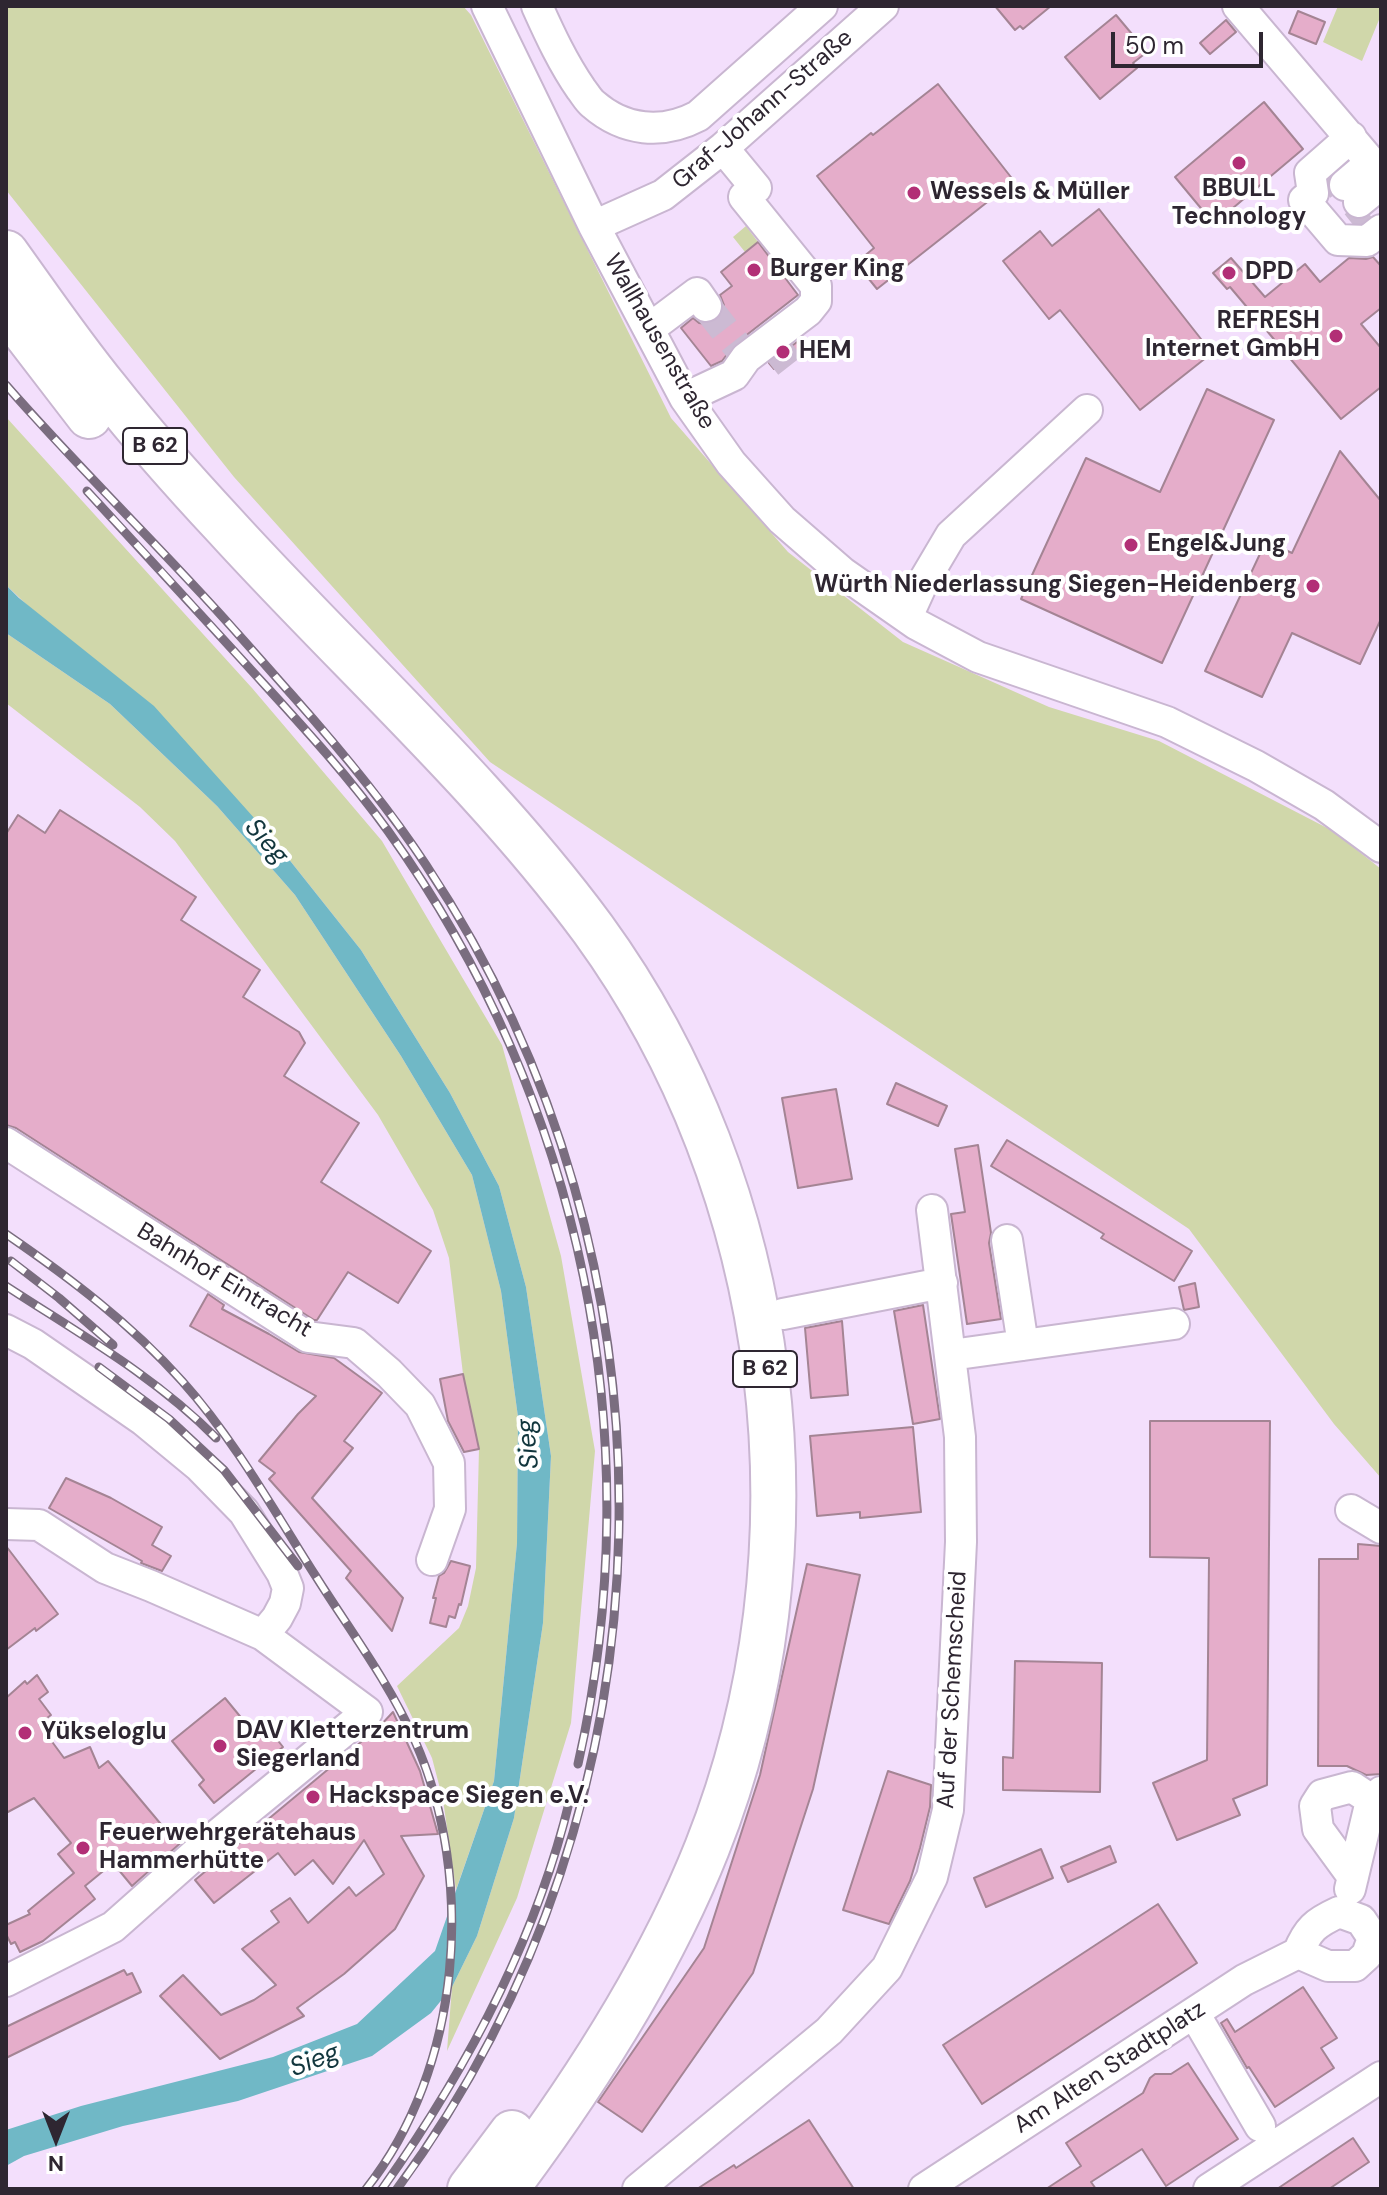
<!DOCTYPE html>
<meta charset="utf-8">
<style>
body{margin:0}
#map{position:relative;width:1387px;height:2195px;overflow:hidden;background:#f3dffc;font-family:"DM Sans",sans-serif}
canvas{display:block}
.frame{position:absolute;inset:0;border:8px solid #2e2631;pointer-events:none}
.north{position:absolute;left:16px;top:2099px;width:80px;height:80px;-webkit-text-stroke:6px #fff;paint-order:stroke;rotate:180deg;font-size:22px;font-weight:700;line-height:32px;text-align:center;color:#2e2631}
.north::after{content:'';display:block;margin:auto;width:28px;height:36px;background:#2e2631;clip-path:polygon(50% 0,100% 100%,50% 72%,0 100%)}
.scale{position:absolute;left:1111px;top:32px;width:152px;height:36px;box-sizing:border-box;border:4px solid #2e2631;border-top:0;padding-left:10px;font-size:24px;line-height:28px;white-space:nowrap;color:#2e2631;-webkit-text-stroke:6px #fff;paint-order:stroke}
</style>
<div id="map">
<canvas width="1387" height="2195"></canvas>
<div class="frame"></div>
<div class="north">N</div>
<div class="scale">50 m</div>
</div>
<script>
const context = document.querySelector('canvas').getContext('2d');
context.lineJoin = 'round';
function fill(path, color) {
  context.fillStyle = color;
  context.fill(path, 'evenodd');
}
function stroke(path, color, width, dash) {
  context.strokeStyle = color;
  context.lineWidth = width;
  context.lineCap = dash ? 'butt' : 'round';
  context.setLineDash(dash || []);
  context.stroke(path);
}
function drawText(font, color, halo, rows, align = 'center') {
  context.font = font + ' "DM Sans",sans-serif';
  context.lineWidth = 8;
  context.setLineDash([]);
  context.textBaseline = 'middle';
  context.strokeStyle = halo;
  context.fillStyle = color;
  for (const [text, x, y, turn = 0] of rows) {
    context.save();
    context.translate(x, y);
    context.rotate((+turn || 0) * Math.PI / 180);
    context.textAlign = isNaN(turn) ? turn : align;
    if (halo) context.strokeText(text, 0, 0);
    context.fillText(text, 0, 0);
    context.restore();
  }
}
const green = new Path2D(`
 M6 6H463L471 15 671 418 788 552 903 642 1049 707 1159 741 1333 831 1381 869V1478L1334 1424 1189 1229 490 762 234 477 6 190Z
 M1338 6H1381V15L1362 61 1323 42Z
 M746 226 758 242 745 252 733 237Z
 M6 417 252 688 382 841 502 1045 561 1256 595 1451 571 1723 517 1898 447 2051 452 1987 477 1936 514 1818 543 1623 551 1456 526 1287 499 1186 450 1093 361 950 272 838 6 585Z
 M6 633 110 704 217 806 295 895 401 1056 472 1175 501 1291 518 1417 517 1543 494 1781 456 1890 443 1800 432 1758 397 1686 459 1628 468 1606 476 1568 479 1449 463 1374 449 1258 433 1210 378 1115 175 841 140 807 6 703Z`);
const water = new Path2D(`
 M6 585 19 598 154 706 272 838 361 950 450 1093 499 1186 526 1287 551 1456 543 1623 514 1818 477 1936 452 1987 431 2013 372 2056 238 2101 123 2126 24 2156 6 2166V2130L81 2106 273 2057 357 2024 435 1951 494 1781 517 1543 518 1417 501 1291 472 1175 401 1056 295 895 217 806 110 704 6 633Z`);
const building = new Path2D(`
 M995 6H1051L1023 29 1020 26 1015 30Z
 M1298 11 1325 22 1316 44 1289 33Z
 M1116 15 1147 52 1133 63 1137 68 1100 99 1065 57Z
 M1226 20 1236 32 1210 54 1200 43Z
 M938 84 1014 181 877 289 856 263 874 248 817 176 871 133 873 135Z
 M1264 102 1303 149 1214 224 1175 177Z
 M1099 209 1212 353 1140 410 1060 310 1049 319 1003 261 1040 231 1052 246Z
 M758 242 798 295 735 344 722 361 711 366 681 328 693 318 699 323 707 324 717 320 723 313 724 305 720 295 732 286 721 272Z
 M1373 257 1381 266V308L1361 324 1381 348V387L1341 419 1230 287 1227 289 1213 273 1231 258 1265 297 1305 264 1320 282 1349 258 1366 259Z
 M797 342 802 348 774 369 769 363Z
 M1207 389 1274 420 1162 663 1021 599 1086 458 1160 492Z
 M1340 451 1381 501V619L1360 664 1292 633 1262 697 1205 671 1266 541 1292 553Z
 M60 810 196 897 181 920 260 970 243 997 299 1032 305 1043 284 1076 359 1123 321 1182 431 1251 398 1303 348 1272 317 1320H314L16 1128 6 1125V834L18 815 45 833Z
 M896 1083 947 1106 938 1126 887 1104Z
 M836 1089 852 1179 798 1188 782 1098Z
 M1007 1140 1192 1251 1174 1281 1101 1238 1104 1234 991 1166Z
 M978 1145 991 1233 989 1243 1001 1319 967 1324 951 1214 965 1212 955 1149Z
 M1195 1283 1199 1307 1184 1310 1179 1287Z
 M208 1294 224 1305 222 1309 269 1334 299 1352 334 1358 382 1393 344 1441 353 1448 312 1498 403 1598 392 1631 346 1578 351 1571 269 1479 275 1473 259 1461 298 1414 316 1396 190 1326Z
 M923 1305 940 1419 913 1424 894 1311Z
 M842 1321 848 1395 811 1398 805 1328Z
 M463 1374 479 1449 464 1452 448 1421 440 1379Z
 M1150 1421H1270L1267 1785 1233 1799 1240 1815 1177 1840 1153 1783 1207 1760 1209 1558 1150 1557Z
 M913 1427 921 1512 860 1518V1512L817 1516 810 1436Z
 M66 1478 111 1498 162 1527 152 1545 171 1556 162 1571 141 1563 142 1561 49 1508Z
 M1358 1544 1381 1546V1774L1366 1775 1347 1766H1318L1319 1559H1358Z
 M6 1546 58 1614 36 1631 35 1628 6 1650Z
 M451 1561 470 1566 461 1605 459 1604 455 1618 449 1616 446 1627 430 1623 436 1598H433L439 1576 444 1573Z
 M807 1564 860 1575 813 1789 753 1973 642 2132 598 2102 704 1948 760 1775Z
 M1015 1661 1102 1663 1100 1792 1003 1790V1757L1013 1758Z
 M37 1675 48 1692 39 1699 51 1715 39 1724 64 1758 90 1747 99 1768 108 1761 170 1835 178 1830 185 1839 132 1886 113 1863 85 1886 95 1899 43 1941 20 1952 15 1942 11 1944 6 1934V1925L30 1914 28 1911 74 1873 58 1854 71 1843 34 1798 6 1813V1698L25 1681 27 1684Z
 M225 1698 257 1737 268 1728 283 1747 214 1803 199 1785 204 1780 172 1741Z
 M393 1712 420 1771 438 1834 401 1836 424 1876 395 1929 344 1974 297 2008 304 2016 220 2059 160 1996 183 1975 221 2015 254 2000 276 1985 242 1949 279 1922 271 1911 290 1898 308 1923 349 1887 356 1896 384 1874 364 1840 333 1884 313 1860 295 1875 278 1853 214 1903 195 1880 379 1727Z
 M888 1771 931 1785 930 1807 920 1848 910 1881 889 1924 843 1910Z
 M1110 1846 1116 1862 1068 1882 1061 1867Z
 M1041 1849 1053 1878 986 1907 974 1878Z
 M1158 1904 1197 1963 982 2104 943 2045Z
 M124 1970 127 1975 132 1973 141 1992 6 2058V2027Z
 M1303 1987 1337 2038 1321 2048 1334 2068 1275 2107 1249 2067 1247 2068 1221 2023 1227 2019 1235 2032Z
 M1188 2063 1238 2139 1166 2186 1142 2149 1091 2182 1096 2189H1046L1081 2166 1066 2143 1143 2093 1150 2078 1155 2074H1171Z
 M809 2120 854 2189H697L734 2165 736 2168Z
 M1353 2138 1369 2162 1329 2189H1277Z`);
const minorTunnel = new Path2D(`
 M1321 186 1336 174
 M1354 226 1369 214
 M706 306 742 352
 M769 363 797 341`);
const minor = new Path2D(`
 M487 6 594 226 685 398 731 463 782 520 843 573 916 624 978 657 1167 722 1256 766 1324 805 1381 847
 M537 6C550 35 563 63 581 89 585 94 588 100 593 104 624 131 662 135 698 116L822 6
 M1238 6 1381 174
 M1351 137 1310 173 1313 193 1304 200 1338 240 1367 241 1381 230
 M723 148 756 188
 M1345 185 1372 162
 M1359 202 1381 184
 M594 226 663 195 723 148 883 6
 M649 329 697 293 706 306
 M685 398 734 375 746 358 808 311 816 301V286L744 197
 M907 617 922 584 951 535 1087 410
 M6 1143 308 1337 354 1343 389 1373 420 1405 449 1463 450 1509 432 1560
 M1007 1240 1023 1345
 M783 1314 942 1283
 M6 1330 33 1344 143 1420 200 1467 244 1512 282 1573 288 1588 285 1603 277 1618 263 1635
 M951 1355 1174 1324
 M1351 1510 1381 1528
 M6 1524 39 1525 105 1568 151 1586 263 1635 367 1712 210 1841 113 1927 6 1981
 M1353 1877 1318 1829 1315 1806 1322 1795 1352 1787 1373 1801
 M1350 1889 1370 1805 1381 1792
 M1194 2013 1260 2126
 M638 2189 829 2031 887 1968 932 1877 948 1810 961 1542 960 1437 932 1210
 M924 2189 1244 1980 1298 1953C1308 1929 1315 1923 1339 1912L1361 1920 1373 1938 1367 1955 1355 1966H1328L1298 1953
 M1209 2189 1381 2077`);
const highway = new Path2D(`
 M6 253C39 299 71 346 107 390 144 437 185 483 226 527 348 661 485 783 593 929 783 1190 826 1548 707 1848 659 1969 584 2085 506 2189
 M6 308 89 416
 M470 2189 512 2133`);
const rail = new Path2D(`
 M6 385C67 455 133 520 196 588 229 623 260 659 292 695 340 749 386 804 426 865 692 1266 684 1800 397 2189
 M87 491C139 547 191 604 243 661 293 716 344 770 388 831 582 1101 652 1439 578 1764
 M6 1234C70 1278 130 1323 182 1381 234 1439 273 1509 315 1575 349 1629 389 1682 415 1741 476 1879 462 2068 366 2189
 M11 1261 59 1298 113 1345
 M6 1286C78 1333 155 1376 216 1438
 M99 1367 169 1419 224 1470 298 1566
 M382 2189C466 2071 536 1940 570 1799`);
const markers = [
 [1239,163,8,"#b22f76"],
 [914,193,8,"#b22f76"],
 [754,270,8,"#b22f76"],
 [1229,273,8,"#b22f76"],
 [1336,336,8,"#b22f76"],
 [783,352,8,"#b22f76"],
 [1131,545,8,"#b22f76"],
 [1313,586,8,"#b22f76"],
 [25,1733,8,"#b22f76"],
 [220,1746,8,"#b22f76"],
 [313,1797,8,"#b22f76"],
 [83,1848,8,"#b22f76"]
];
const shields = [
 [155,446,64],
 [765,1369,64]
];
const shieldNames = [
 ["B 62",155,446],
 ["B 62",765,1369]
];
const streetNames = [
 ["Graf-Johann-Straße",763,110,-41],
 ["Wallhausenstraße",659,342,60],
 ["Bahnhof Eintracht",224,1281,31],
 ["Auf der Schemscheid",953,1690,-87],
 ["Am Alten Stadtplatz",1110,2068,-33]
];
const poiNames = [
 ["BBULL",1239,190,"center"],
 ["Technology",1239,218,"center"],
 ["Wessels & Müller",930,193],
 ["Burger King",770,270],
 ["DPD",1245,273],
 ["REFRESH",1320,322,"right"],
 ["Internet GmbH",1320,350,"right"],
 ["HEM",799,352],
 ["Engel&Jung",1147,545],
 ["Würth Niederlassung Siegen-Heidenberg",1297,586,"right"],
 ["DAV Kletterzentrum",236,1732],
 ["Siegerland",236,1760],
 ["Yükseloglu",41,1733],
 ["Hackspace Siegen e.V.",329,1797],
 ["Feuerwehrgerätehaus",99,1834],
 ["Hammerhütte",99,1862]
];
const waterNames = [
 ["Sieg",266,842,48],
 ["Sieg",529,1444,-95],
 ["Sieg",315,2061,-21]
];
fill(green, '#d0d7aa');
fill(water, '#70b8c6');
fill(building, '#e5adca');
stroke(building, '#a48494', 2);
stroke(minorTunnel, '#ccbad3', 30, [30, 15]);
stroke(minor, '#c9b6d1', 34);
stroke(highway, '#c9b6d1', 48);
stroke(minor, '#fff', 30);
stroke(highway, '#fff', 44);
stroke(rail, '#7a6d7f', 9);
stroke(rail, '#fff', 6, [18]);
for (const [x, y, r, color] of markers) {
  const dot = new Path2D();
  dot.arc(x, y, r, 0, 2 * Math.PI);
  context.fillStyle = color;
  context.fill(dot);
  stroke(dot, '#fff', 3);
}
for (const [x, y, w] of shields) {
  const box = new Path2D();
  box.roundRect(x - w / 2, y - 18, w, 36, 6);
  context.fillStyle = '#fff';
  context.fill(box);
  stroke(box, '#2e2631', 2);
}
drawText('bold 22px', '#2e2631', null, shieldNames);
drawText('24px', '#2e2631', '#fff', streetNames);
drawText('bold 24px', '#2e2631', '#fff', poiNames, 'left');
drawText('italic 26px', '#12363d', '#fff', waterNames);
</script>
